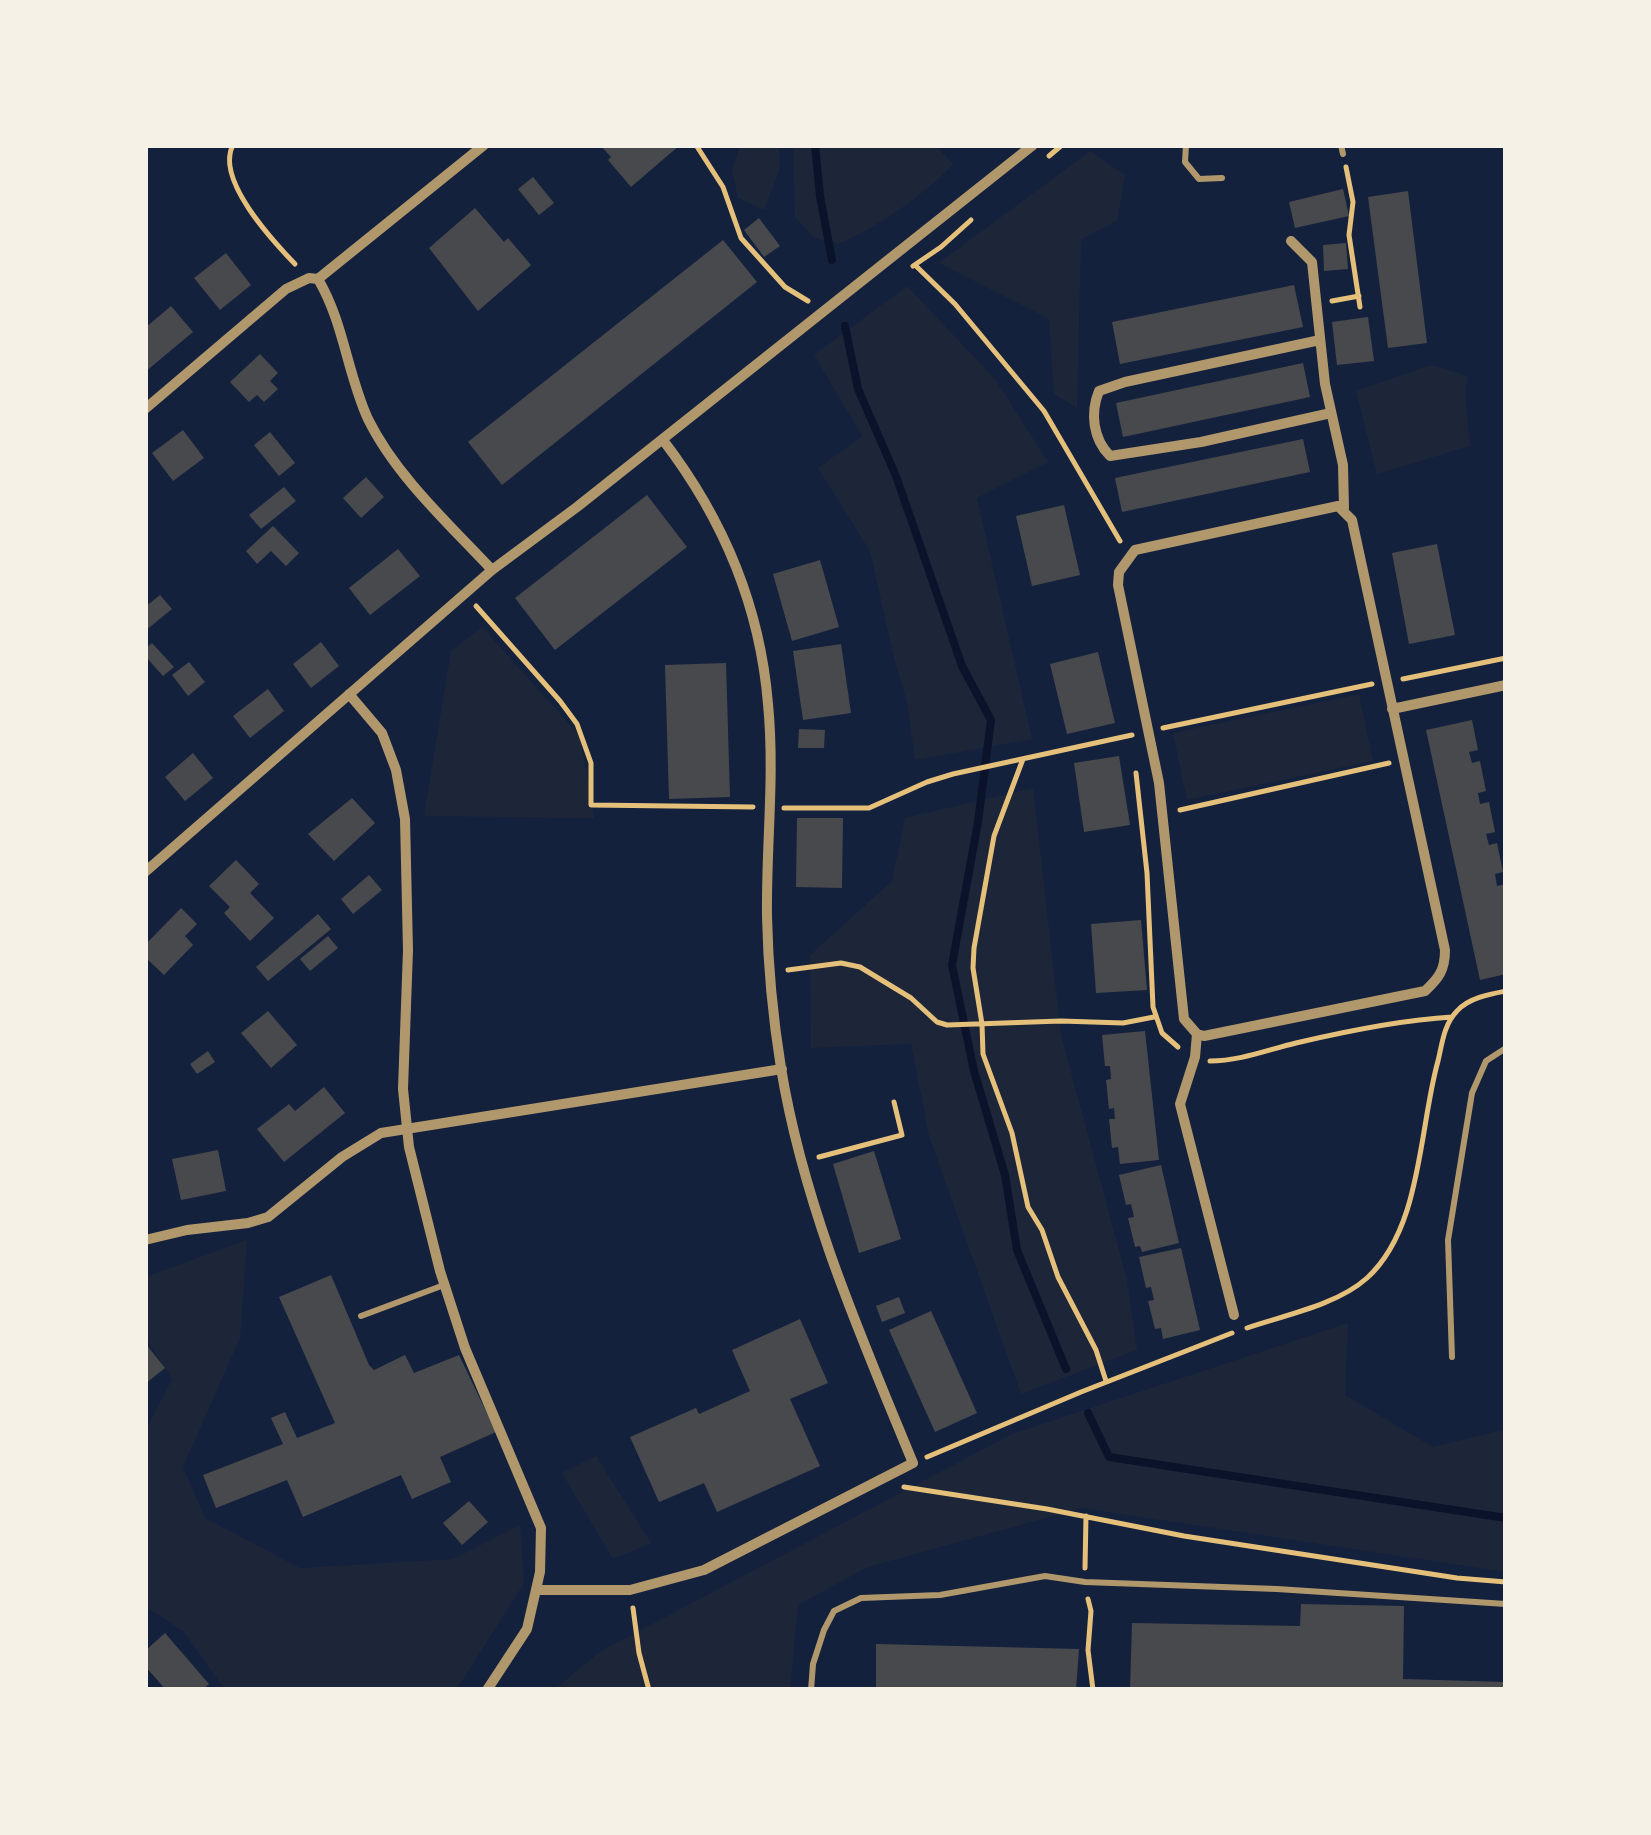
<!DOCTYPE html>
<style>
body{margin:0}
#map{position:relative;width:1651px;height:1835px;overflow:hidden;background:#14213d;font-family:"Alegreya Sans",sans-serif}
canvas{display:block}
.frame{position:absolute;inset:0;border:148px solid #f6f1e7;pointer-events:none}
</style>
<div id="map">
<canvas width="1651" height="1835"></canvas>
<div class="frame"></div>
</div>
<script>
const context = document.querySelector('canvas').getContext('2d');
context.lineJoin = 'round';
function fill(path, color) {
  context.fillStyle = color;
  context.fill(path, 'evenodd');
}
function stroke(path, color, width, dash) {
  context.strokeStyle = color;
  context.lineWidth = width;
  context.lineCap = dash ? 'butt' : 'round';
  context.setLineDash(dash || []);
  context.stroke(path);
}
const green = new Path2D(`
 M741 145 779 146 780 169 764 210 738 198 732 169Z
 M793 145H935L953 164C926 194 875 229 838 244L813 237 795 217Z
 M1090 151 1125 175 1117 221 1081 239 1077 408 1054 394 1049 319 939 263Z
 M907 286 995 379 1048 462 977 498 1032 739 915 760 907 702 894 658 870 551 818 468 862 436 814 355Z
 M1431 365 1468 376 1465 391 1470 446 1377 474 1356 391Z
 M482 627 580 736 594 818 424 816 451 651Z
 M1359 694 1373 761 1187 800 1173 733Z
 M1033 788 1061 1035 1127 1280 1137 1350 1021 1394 929 1136 911 1044 811 1048 810 955 892 881 905 818Z
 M247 1240 240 1338 183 1467 205 1518 300 1568 453 1559 520 1525 524 1583 461 1683 452 1690H225L184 1632 145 1606V1432L172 1379 145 1337V1277Z
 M1348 1323 1345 1395 1433 1447 1506 1429V1572L1082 1508 868 1567 798 1605 790 1690H553L601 1651 1012 1434Z
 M596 1456 651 1543 613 1559 562 1473Z`);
const stream = new Path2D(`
 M815 145 820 196 832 260
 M845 326 858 389 896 476 962 666 991 720 978 822 952 965 974 1071 1005 1175 1017 1250 1066 1369
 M1088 1413 1109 1457 1506 1518`);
const building = new Path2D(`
 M600 145H680L631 187 608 160 611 157Z
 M533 177 554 203 539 215 518 189Z
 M1343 189 1349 216 1295 228 1289 202Z
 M1408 191 1427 343 1388 348 1368 197Z
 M475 208 504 242 508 238 531 265 478 311 429 248Z
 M759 218 780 246 764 257 744 230Z
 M723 240 757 282 502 485 468 442Z
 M1346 243 1348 269 1324 271 1323 245Z
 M226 253 251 285 220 310 194 278Z
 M1294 285 1303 327 1120 364 1112 322Z
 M171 306 193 332 145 372V328Z
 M1368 317 1374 361 1337 365 1332 322Z
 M260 354 278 373 270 381 278 389 264 402 257 395 249 402 230 382Z
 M1303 363 1310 397 1123 437 1116 403Z
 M183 430 204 458 173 481 152 453Z
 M270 432 295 463 279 476 254 445Z
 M1303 439 1310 472 1122 512 1115 478Z
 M366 477 384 497 361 518 343 498Z
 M284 487 296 501 261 529 249 515Z
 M647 495 687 547 555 650 515 598Z
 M1064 505 1080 575 1032 586 1016 516Z
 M273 526 299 553 286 566 271 551 257 564 246 551Z
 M1437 544 1455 635 1409 644 1392 553Z
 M398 549 420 576 370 615 349 588Z
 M820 560 839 627 792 641 773 574Z
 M160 595 172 609 145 631V607Z
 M321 642 339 666 311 688 293 664Z
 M152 643 174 667 163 676 145 656V649Z
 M841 644 851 713 803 720 793 651Z
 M1098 652 1115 723 1067 734 1050 664Z
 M189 662 205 682 188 696 172 675Z
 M726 663 730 797 669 799 665 665Z
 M268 689 284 711 250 738 233 716Z
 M1472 720 1478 750 1469 752 1472 763 1480 761 1486 791 1478 793 1480 804 1489 802 1495 832 1486 834 1489 845 1497 843 1503 872 1495 874 1497 886 1506 884V915H1503L1506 974 1480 980 1426 730Z
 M799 729 825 730 824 748H798Z
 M193 753 213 778 185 801 165 777Z
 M1119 756 1130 825 1084 832 1074 763Z
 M352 798 375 823 334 861 308 834Z
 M797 818H843L842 888 796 887Z
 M236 860 259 884 250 893 274 918 250 941 224 913 230 907 209 886Z
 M369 875 382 890 353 914 341 899Z
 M181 908 197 924 185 936 193 945 164 975 145 957V945Z
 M318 914 331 929 268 981 256 967Z
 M1141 920 1147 990 1096 993 1091 924Z
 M328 936 338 948 310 971 300 959Z
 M268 1011 297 1045 271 1068 241 1033Z
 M1145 1031 1159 1160 1120 1164 1118 1147 1112 1148 1109 1119H1115L1114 1108 1109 1109 1106 1080 1111 1079 1110 1066H1105L1102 1035Z
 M208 1051 215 1062 197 1074 190 1064Z
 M324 1087 345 1113 284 1162 257 1129 289 1104 295 1111Z
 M218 1150 226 1191 181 1200 172 1159Z
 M874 1151 901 1239 859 1253 833 1164Z
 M1161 1165 1179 1243 1142 1252 1140 1246 1135 1247 1128 1218 1134 1217 1131 1204 1126 1205 1119 1175Z
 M1181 1248 1200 1330 1163 1339 1161 1328 1155 1329 1148 1301 1154 1300 1151 1287 1146 1288 1139 1257Z
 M331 1275 369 1365 374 1370 405 1355 414 1373 459 1355 496 1432 440 1457 451 1482 412 1499 401 1475 303 1517 287 1480 216 1508 203 1475 283 1444 271 1418 285 1412 297 1438 335 1423 279 1297Z
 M899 1297 905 1313 882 1322 876 1306Z
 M931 1311 977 1413 935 1432 889 1330Z
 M800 1319 828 1383 790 1399 820 1466 717 1512 704 1483 659 1502 630 1437 696 1408 699 1414 750 1391 732 1350Z
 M145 1343 165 1368 145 1384Z
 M469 1501 488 1522 462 1545 443 1523Z
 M1301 1604 1404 1606 1403 1679 1506 1682V1690H1130L1132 1623 1300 1626Z
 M165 1633 209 1684 202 1690H166L145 1666V1651Z
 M876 1644 1079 1649 1076 1690H876Z`);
const path = new Path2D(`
 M233 145C215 179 272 240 295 264
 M696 145 723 187 741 238 785 287 808 301
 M1049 156 1062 145
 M1346 167 1353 202 1349 235 1360 307
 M915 265 955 304 1044 411 1120 541
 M913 266 941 247 971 220
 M1332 301 1359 296
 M476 606 560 701 577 724 591 763V805L753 807
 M1403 679 1506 658
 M1163 728 1372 684
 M1023 759 994 836 974 948 973 968 982 1024 983 1054 1012 1133 1028 1207 1042 1230 1058 1277 1096 1350 1106 1381
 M1136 773 1147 873 1153 1007 1162 1033 1178 1047
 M784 808H869L927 782 953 774 1132 735
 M1180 810 1389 763
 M788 970 841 963 860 967 911 998 937 1022 947 1025 1061 1021 1123 1023 1154 1017
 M1210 1061C1240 1061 1267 1050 1296 1043 1347 1031 1400 1020 1452 1017
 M819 1157 902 1135 894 1102
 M1247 1328C1285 1315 1337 1305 1367 1278 1422 1228 1419 1128 1438 1061 1442 1044 1444 1024 1457 1011 1468 998 1490 994 1506 991
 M927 1457 1081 1392 1232 1333
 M904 1487 1047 1509 1184 1536 1457 1578 1506 1582
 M1085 1568 1086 1516
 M1088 1599 1091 1611 1088 1650 1093 1690
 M633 1608 639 1653 649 1690`);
const service = new Path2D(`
 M1186 145 1185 162 1199 179 1222 178
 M1341 145 1343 154
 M361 1316 444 1285
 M1452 1357 1448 1240 1472 1093 1486 1061 1506 1048
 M811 1690 813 1664 824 1630 834 1611 861 1598 940 1595 1045 1576 1085 1582 1277 1589 1506 1604`);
const minor = new Path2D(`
 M1291 241 1312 262 1325 384 1343 465 1344 508
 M318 279 484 145
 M1320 340 1125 382 1099 391C1090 413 1093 439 1110 456L1201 442 1331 413
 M145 409 286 289 309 278 318 279C344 323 347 373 368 419 396 476 449 524 492 570
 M1338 506 1352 520 1445 950C1445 970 1439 978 1425 991L1204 1036 1197 1034 1184 1019 1159 783 1118 585 1119 572 1135 550Z
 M349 694 382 733 396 770 405 819 408 950 403 1089 409 1147 440 1271 465 1348 541 1528 540 1572 527 1629 487 1690
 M1392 709 1506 685
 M145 872 492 570 577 507 1033 145
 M1197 1034 1195 1057 1180 1104 1234 1315
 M145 1240 187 1230 248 1223 268 1217 342 1157 381 1133 782 1069
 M537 1590H630L704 1570 913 1463C860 1334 804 1207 781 1068 773 1018 768 967 767 916 766 846 775 775 768 704 760 606 722 517 663 440`);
fill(green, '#1d2539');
stroke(stream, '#0b132b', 8);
fill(building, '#48494c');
stroke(path, '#e5c07b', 5);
stroke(service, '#b1986c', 6);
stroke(minor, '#b1986c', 10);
</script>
